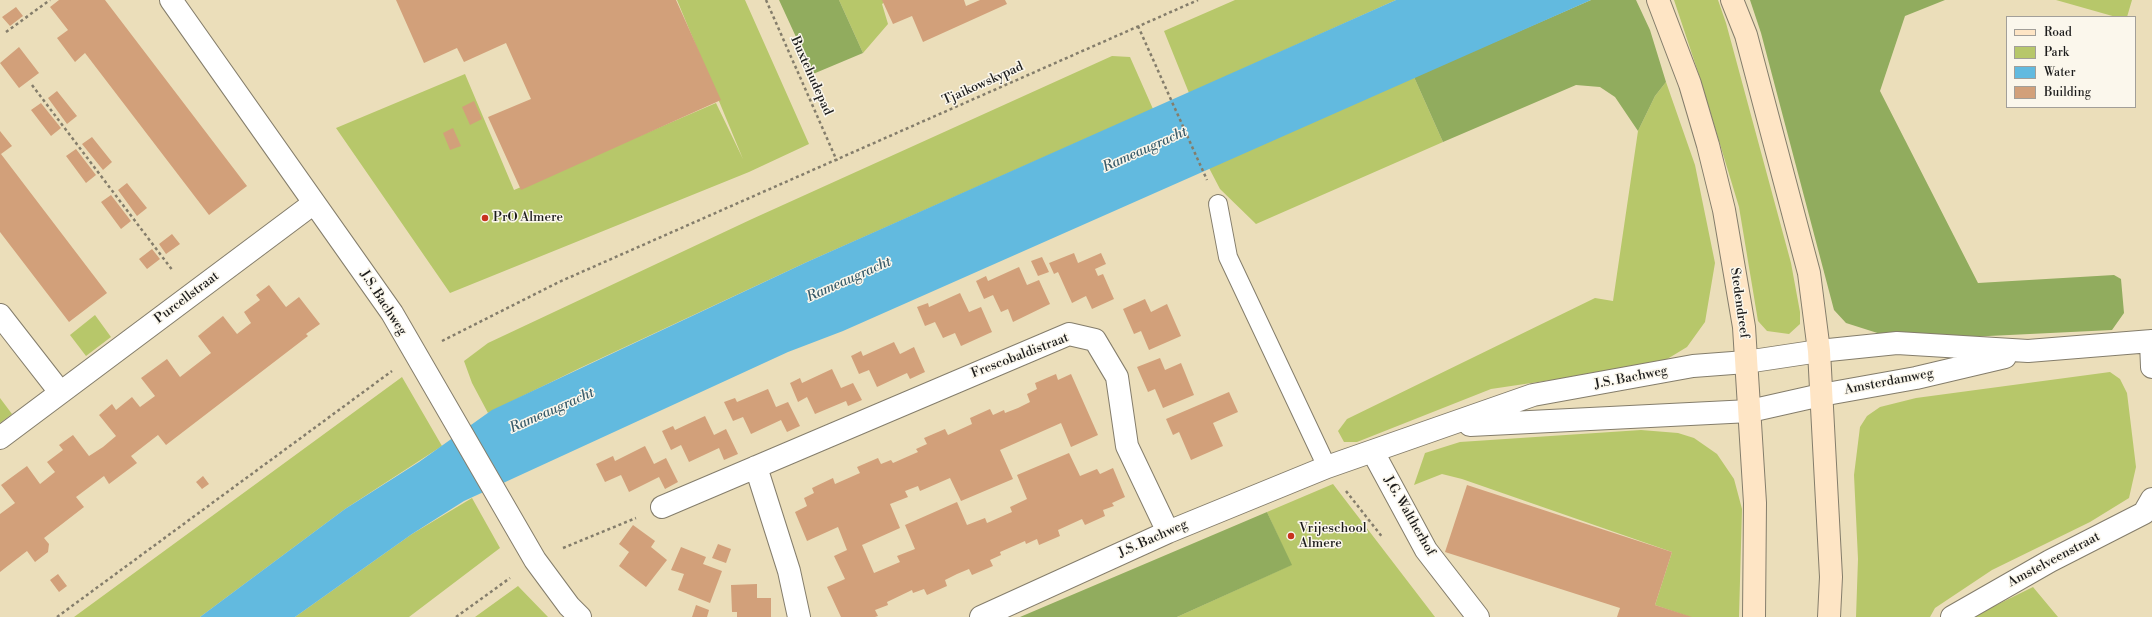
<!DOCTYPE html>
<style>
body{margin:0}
#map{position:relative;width:2152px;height:617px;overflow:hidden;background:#ebdeba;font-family:"Libre Bodoni",serif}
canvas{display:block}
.legend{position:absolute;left:2006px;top:16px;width:130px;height:92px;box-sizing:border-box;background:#fbf7ec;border:1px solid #a29f99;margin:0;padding:5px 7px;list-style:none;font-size:12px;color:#1c1c1c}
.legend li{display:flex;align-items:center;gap:8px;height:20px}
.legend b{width:20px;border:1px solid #a29f99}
</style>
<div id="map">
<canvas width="2152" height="617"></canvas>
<ul class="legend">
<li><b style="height:5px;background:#fee5c5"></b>Road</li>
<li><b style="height:11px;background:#b7c76a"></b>Park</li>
<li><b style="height:11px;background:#62badf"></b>Water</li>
<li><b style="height:11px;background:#d2a07a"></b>Building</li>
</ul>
</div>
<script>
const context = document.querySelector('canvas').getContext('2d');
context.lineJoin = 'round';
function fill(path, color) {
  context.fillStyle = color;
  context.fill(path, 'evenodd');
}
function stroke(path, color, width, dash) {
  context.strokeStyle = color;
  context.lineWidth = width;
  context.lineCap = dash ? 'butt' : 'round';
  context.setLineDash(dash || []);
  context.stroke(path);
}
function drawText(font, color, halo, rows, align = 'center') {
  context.font = font + ' "Libre Bodoni",serif';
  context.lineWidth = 3;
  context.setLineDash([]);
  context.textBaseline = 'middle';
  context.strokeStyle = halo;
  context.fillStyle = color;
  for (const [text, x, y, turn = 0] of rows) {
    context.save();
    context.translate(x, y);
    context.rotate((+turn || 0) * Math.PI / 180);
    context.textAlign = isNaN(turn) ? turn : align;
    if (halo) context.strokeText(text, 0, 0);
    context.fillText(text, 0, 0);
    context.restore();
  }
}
const green = new Path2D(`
 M677 0H745L809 144 749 172 450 293 336 128 465 74 514 190 716 103 743 159Z
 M839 0H888L882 4 888 24 863 53Z
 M1235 0H1396L1189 93 1164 31Z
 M1674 0H1718L1726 23 1791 263 1800 312V324L1789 334 1767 331 1758 321 1739 207 1700 78Z
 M2056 0H2132L2127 17H2116Z
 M1112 56 1130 57 1153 109 807 262 580 368 488 413 472 383 464 361 488 343 752 219Z
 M1414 77 1443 142 1256 224 1220 189 1209 168Z
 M1666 82 1695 165 1715 263 1705 322 1687 347 1659 364 1491 389 1357 442H1344L1338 431 1347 419 1595 298 1613 301 1638 131 1655 96Z
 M95 315 111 337 86 356 70 335Z
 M2110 372 2120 379 2127 393 2136 467 2129 498 2090 522 1992 570 1935 608 1930 617H1856L1858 559 1854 475 1860 427 1867 416 1880 407 1916 398Z
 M402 377 442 446 345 509 200 617H74Z
 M0 398 12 414 0 423Z
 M1641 430 1678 433 1694 438 1717 454 1734 479 1742 509 1739 617H1690L1655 605 1672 552 1462 479 1442 474 1414 485 1425 453 1460 442Z
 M1333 484 1435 617H1177L1291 565 1267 512Z
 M472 498 500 548 409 617H295L412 534Z
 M518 586 548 617H475Z
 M2033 587 2058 617H1972Z`);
const forest = new Path2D(`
 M779 0H839L863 53 813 74Z
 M1591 0H1636L1650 30 1666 82 1655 96 1638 131 1615 97 1600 87 1576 85 1443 142 1414 77Z
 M1750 0H1945L1905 16 1880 91 1978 283 2114 275 2121 279 2124 313 2112 330 1927 339 1890 337 1846 323 1834 310 1761 33Z
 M1267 512 1292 565 1177 617H1020Z`);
const water = new Path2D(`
 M1396 0H1591L843 331 788 352 464 501 412 534 295 617H200L345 509 419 462 492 410 807 262Z`);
const building = new Path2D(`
 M59 0H105L247 186 209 215 85 53 75 62 57 38 68 30 50 7Z
 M396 0H676L721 100 521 190 488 117 531 99 506 43 464 62 457 48 424 63Z
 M882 0H964L966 6 980 0H1005L1007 4 923 42 912 16 893 24Z
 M16 7 23 16 10 26 2 17Z
 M19 47 39 73 19 88 0 63Z
 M57 91 77 116 67 124 48 98Z
 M474 101 482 119 470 125 462 107Z
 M41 103 61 128 51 136 31 110Z
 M453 128 461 146 450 150 443 133Z
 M0 131 12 146 1 154 107 293 69 322 0 232Z
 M92 137 112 162 103 170 82 144Z
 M76 149 96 175 86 183 66 156Z
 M127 183 147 208 137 216 118 190Z
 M111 195 131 221 121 229 101 202Z
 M172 234 180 244 166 254 159 244Z
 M152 249 160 259 147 269 139 259Z
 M1074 253 1078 263 1101 253 1106 264 1095 269 1098 276 1103 274 1114 299 1092 309 1086 296 1072 303 1058 272 1054 274 1049 263Z
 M1042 257 1049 272 1038 276 1031 261Z
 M1019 267 1027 285 1039 280 1050 304 1013 322 1008 309 1001 312 993 295 984 299 976 281 986 276 988 281Z
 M269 285 286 307 299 297 320 324 306 334 308 336 166 445 158 435 131 456 137 463 109 484 104 476 76 497 84 507 44 538 49 544 48 552 35 562 27 551 0 572V514L15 503 1 485 27 466 40 484 55 472 47 462 63 450 59 445 73 435 89 456 103 447 116 436 99 415 112 404 116 410 132 397 140 407 155 396 141 378 167 359 180 377 211 353 198 336 223 316 237 334 251 323 244 312 260 300 256 295Z
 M960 293 969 312 981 307 992 332 961 346 955 333 943 338 935 322 925 326 917 307 928 303 929 307Z
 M1145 299 1151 312 1167 304 1181 336 1149 350 1141 331 1134 334 1123 309Z
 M894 342 900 354 914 347 925 372 910 379 907 373 877 387 869 370 859 374 851 356 861 351 863 356Z
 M1160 358 1165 370 1181 363 1194 395 1163 408 1155 389 1148 392 1137 367Z
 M832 369 841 388 853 383 862 400 848 406 846 401 815 414 807 397 798 402 790 383 800 378 802 383Z
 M1056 374 1058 380 1071 374 1098 435 1071 447 1061 423 1000 450 1013 479 961 501 950 478 920 491 918 486 905 491 908 497 890 504 900 528 862 545 874 573 900 562 897 556 915 549 905 525 957 502 967 525 985 518 987 523 1012 512 1010 507 1027 499 1017 475 1069 453 1080 476 1097 469 1100 474 1113 468 1125 497 1112 503 1114 506 1103 510 1105 516 1085 525 1082 519 1058 530 1060 536 1039 545 1037 539 1026 544 1025 541 1000 552 1001 555 990 560 993 566 972 575 969 569 957 574 945 580 947 586 927 595 924 589 913 593 912 590 887 602 888 605 875 610 878 616 875 617H841L827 587 845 579 834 556 847 550 838 527 807 541 795 512 807 506 804 498 814 493 812 488 833 478 835 484 860 473 857 467 878 458 881 464 891 460 893 463 918 452 916 449 927 444 924 438 945 429 948 435 972 424 970 418 990 409 993 415 1004 410 1005 413 1018 408 1030 402 1027 394 1037 389 1035 383Z
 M768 389 776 407 788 402 800 426 787 432 781 420 751 434 743 417 733 421 724 402 735 398 737 402Z
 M1229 392 1238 412 1213 423 1223 446 1191 460 1179 432 1173 435 1166 419Z
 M705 416 714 435 726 429 738 454 724 460 719 448 689 462 681 445 671 450 662 431 673 426 675 430Z
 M645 446 654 464 666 458 678 482 665 489 659 477 629 492 621 475 605 482 596 464 613 456 615 461Z
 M203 476 209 484 202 489 196 482Z
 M1467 485 1672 552 1655 605 1692 617H1617L1620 608 1445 552Z
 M633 525 655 541 651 547 667 560 646 587 619 566 629 552 619 544Z
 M718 544 731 549 726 563 712 558Z
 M681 547 706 557 703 564 722 571 710 603 678 590 684 574 671 570Z
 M58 574 67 586 59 592 50 580Z
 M757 584V598H771V617H737V612H732L731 585Z
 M696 605 709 610 707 617H692Z`);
const path = new Path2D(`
 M766 0 837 161
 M1138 26 1207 180
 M6 32 50 0
 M32 85 173 271
 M442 341 559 282 1198 0
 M1346 491 1383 538
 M563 548 636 518
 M57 617 392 371
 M456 617 510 578`);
const lane = new Path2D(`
 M1218 204 1228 257 1327 467`);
const street = new Path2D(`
 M171 0 392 313 535 560 569 606 580 617
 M0 315 60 392
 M2151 341 2152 367
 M1470 425 1750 411 1821 395 1916 378 2005 357
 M0 438 314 203
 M1373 452 1426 550 1478 617
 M756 467 789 571 799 617
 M662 507 1069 334 1095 340 1117 377 1127 446 1168 532
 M981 617 1168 532 1327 467 1533 395 1693 366 1746 362 1819 351 1897 343 2028 351 2152 341
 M1952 617 2050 561 2144 513 2152 499`);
const secondary = new Path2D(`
 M1658 0 1690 84 1708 145 1724 210 1744 327 1755 503 1754 617
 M1732 0 1746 35 1809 273 1819 351 1831 577 1829 617`);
const markers = [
 [485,218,4,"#c8321e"],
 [1291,536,4,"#c8321e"]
];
const streetNames = [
 ["Buxtehudepad",811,76,66],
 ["Tjaikowskypad",983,84,-24],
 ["Purcellstraat",187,298,-37],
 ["J.S. Bachweg",383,303,57],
 ["Stedendreef",1739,303,82],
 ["Frescobaldistraat",1020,356,-21],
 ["J.S. Bachweg",1631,378,-11],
 ["Amsterdamweg",1889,382,-11],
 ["J.G. Waltherhof",1409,516,60],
 ["J.S. Bachweg",1153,539,-24],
 ["Amstelveenstraat",2054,560,-28]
];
const poiNames = [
 ["PrO Almere",493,218],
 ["Vrijeschool",1299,529],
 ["Almere",1299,544]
];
const waterNames = [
 ["Rameaugracht",1145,150,-24],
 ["Rameaugracht",849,280,-24],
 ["Rameaugracht",552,411,-24]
];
fill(green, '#b7c76a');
fill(forest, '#91ac5e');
fill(water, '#62badf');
fill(building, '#d2a07a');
stroke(lane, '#847d6b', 20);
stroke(street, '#847d6b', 24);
stroke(secondary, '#847d6b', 24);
stroke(path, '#847d6b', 2.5, [3, 3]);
stroke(lane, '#fff', 18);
stroke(street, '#fff', 22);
stroke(secondary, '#fee5c5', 22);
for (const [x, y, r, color] of markers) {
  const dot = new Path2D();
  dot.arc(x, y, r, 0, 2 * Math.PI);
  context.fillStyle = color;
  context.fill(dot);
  stroke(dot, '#fbf7ec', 1.5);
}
drawText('13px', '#1c1c1c', '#fbf7ec', streetNames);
drawText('13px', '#1c1c1c', '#fbf7ec', poiNames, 'left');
drawText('italic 14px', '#385b6a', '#fbf7ec', waterNames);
</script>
